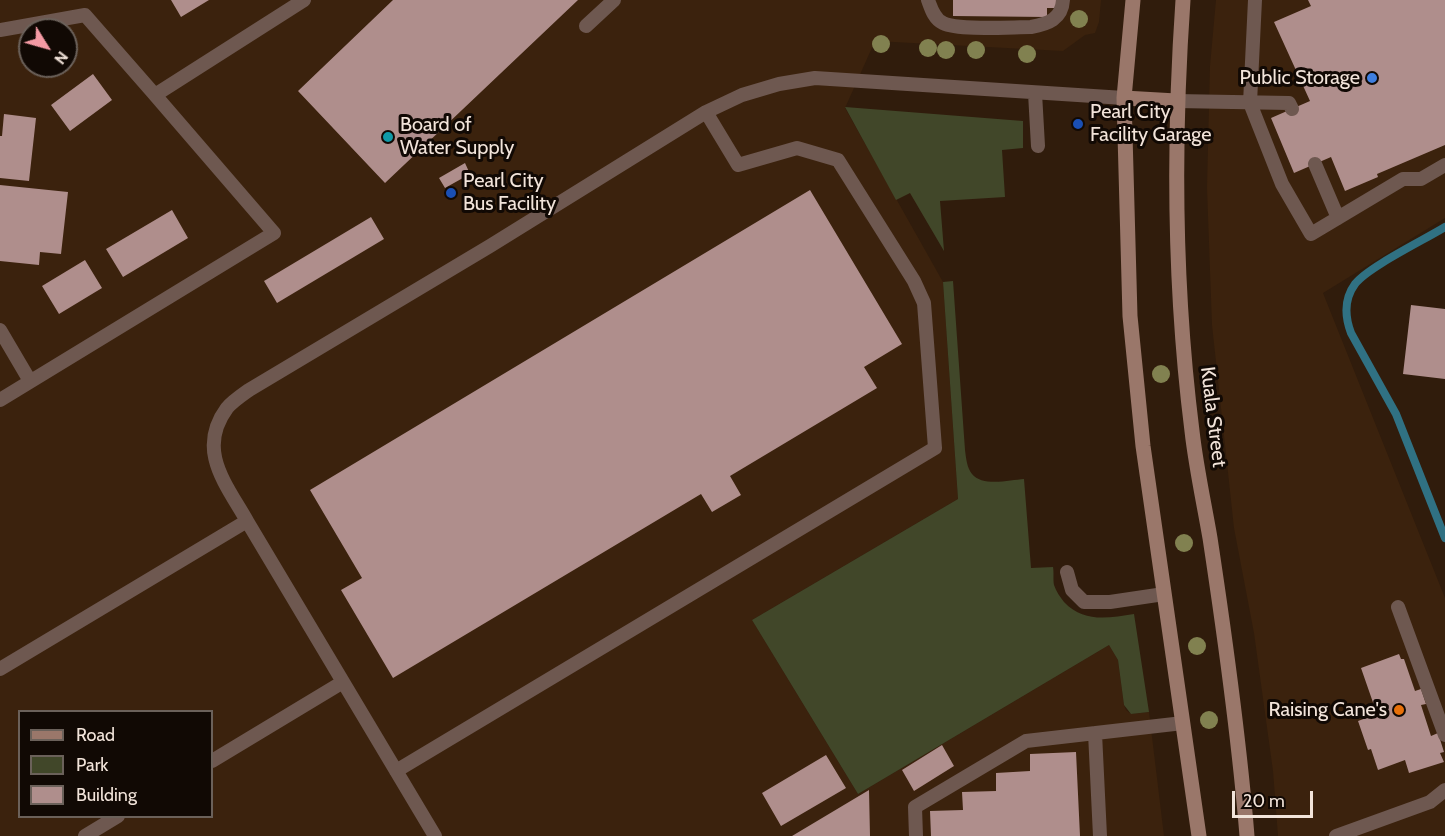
<!DOCTYPE html>
<style>
body{margin:0}
#map{position:relative;width:1445px;height:836px;overflow:hidden;background:#301c0c;font-family:Cabin,sans-serif}
canvas{display:block}
.legend{position:absolute;left:18px;top:710px;width:195px;height:108px;box-sizing:border-box;background:#110904;border:2px solid #6b615a;margin:0;padding:8px 10px;list-style:none;font-size:18px;color:#f2e4da}
.legend li{display:flex;align-items:center;gap:12px;height:30px}
.legend b{width:30px;border:2px solid #6b615a}
.north{position:absolute;left:18px;top:18px;width:60px;height:60px;box-sizing:border-box;background:#110904;border:2px solid #6b615a;border-radius:50%;rotate:127deg;font-size:16px;font-weight:700;line-height:24px;text-align:center;color:#f2e4da}
.north::after{content:'';display:block;margin:auto;width:21px;height:27px;background:#f49aa4;clip-path:polygon(50% 0,100% 100%,50% 72%,0 100%)}
.scale{position:absolute;left:1232px;top:791px;width:81px;height:27px;box-sizing:border-box;border:3px solid #f2e4da;border-top:0;padding-left:8px;font-size:18px;line-height:21px;white-space:nowrap;color:#f2e4da;-webkit-text-stroke:4px #110904;paint-order:stroke}
</style>
<div id="map">
<canvas width="1445" height="836"></canvas>
<ul class="legend">
<li><b style="height:8px;background:#9a776a"></b>Road</li>
<li><b style="height:16px;background:#414729"></b>Park</li>
<li><b style="height:16px;background:#af8e8c"></b>Building</li>
</ul>
<div class="north">N</div>
<div class="scale">20 m</div>
</div>
<script>
const context = document.querySelector('canvas').getContext('2d');
context.lineJoin = 'round';
function fill(path, color) {
  context.fillStyle = color;
  context.fill(path, 'evenodd');
}
function stroke(path, color, width, dash) {
  context.strokeStyle = color;
  context.lineWidth = width;
  context.lineCap = dash ? 'butt' : 'round';
  context.setLineDash(dash || []);
  context.stroke(path);
}
function drawText(font, color, halo, rows, align = 'center') {
  context.font = font + ' Cabin,sans-serif';
  context.lineWidth = 6;
  context.setLineDash([]);
  context.textBaseline = 'middle';
  context.strokeStyle = halo;
  context.fillStyle = color;
  for (const [text, x, y, turn = 0] of rows) {
    context.save();
    context.translate(x, y);
    context.rotate((+turn || 0) * Math.PI / 180);
    context.textAlign = isNaN(turn) ? turn : align;
    if (halo) context.strokeText(text, 0, 0);
    context.fillText(text, 0, 0);
    context.restore();
  }
}
const built = new Path2D(`
 M0 0H1101L1099 22 1095 33 1085 35 1063 51 875 41 845 108 943 282 958 499 752 620 858 794 1109 645 1118 660 1124 705 1126 710 1131 714 1149 712 1164 836H0ZM30 30H66V66H30ZM20 712H212V816H20Z
 M1216 0H1445V218L1323 293 1445 598V836H1278L1273 771 1254 633 1234 528 1212 325 1207 188 1210 66Z`);
const green = new Path2D(`
 M845 107 1023 121V148L1002 150 1005 197 940 201 944 251 910 193 896 200Z
 M953 281 965 450C966 458 967 468 972 474 982 487 1010 480 1024 479L1031 568 1053 567C1054 572 1053 580 1054 585 1056 591 1060 597 1064 602 1084 623 1108 618 1134 614L1149 712 1131 714 1124 705 1118 660 1109 645 858 794 752 620 958 499 943 282Z`);
const stream = new Path2D(`
 M1445 227C1424 240 1368 267 1355 284 1344 299 1345 317 1351 333L1396 414 1445 538`);
const building = new Path2D(`
 M171 0H209L181 17Z
 M393 0H578L385 183 298 91Z
 M953 0H1061L1060 8H1047V17L953 16Z
 M1308 0H1445V145L1377 174 1378 177 1345 191 1331 157 1294 173 1271 118 1310 101 1274 22 1311 6Z
 M93 74 112 100 70 131 51 105Z
 M4 114 36 118 29 181 0 178V136H2Z
 M465 163 470 174 445 188 439 178Z
 M0 185 68 192 61 254 40 252 39 265 0 261Z
 M810 190 902 344 864 367 877 388 730 476 741 495 712 512 701 494 393 678 341 590 362 578 310 490Z
 M172 210 188 238 123 277 106 249Z
 M371 217 384 239 277 303 264 281Z
 M85 260 102 288 59 314 42 286Z
 M1411 305 1445 309V379L1403 374Z
 M1399 654 1401 659H1404L1415 691 1421 689 1426 704 1421 705 1431 736 1438 733 1444 752 1440 753 1444 762 1409 773 1405 760 1378 770 1371 749 1368 750 1358 721 1377 714 1361 668Z
 M942 745 954 766 914 791 902 770Z
 M1076 752 1080 836H931L930 811 963 810 962 792 996 791V773L1030 771V754Z
 M826 755 846 788 781 826 762 793Z
 M869 790 870 836H792Z`);
const service = new Path2D(`
 M928 0C931 8 934 19 943 23 959 31 1011 27 1031 27 1048 24 1062 19 1063 0
 M1255 0 1250 103 1282 184 1311 234 1403 179H1421L1445 165
 M586 26 614 0
 M0 30 85 15 155 95
 M1035 93 1038 146
 M1176 101 1289 103 1292 109
 M1315 164 1338 218
 M0 330 30 381
 M0 400 274 233 155 95 304 0
 M247 521C226 484 196 450 227 408 233 401 242 395 249 390L490 246 706 112 742 95 779 84 815 78 1124 98
 M1067 572 1072 590 1084 602H1110L1164 594
 M1398 607 1445 735
 M0 669 247 521 435 836
 M1095 733 1100 836
 M212 761 343 682
 M396 771 935 448 924 303 914 281 838 160 797 148 738 165 706 112
 M85 836 118 816
 M916 836 915 807 1026 741 1183 723
 M1336 836 1430 802 1445 790`);
const secondary = new Path2D(`
 M1133 0 1124 98 1130 316 1143 446 1199 836
 M1183 0C1173 144 1174 288 1192 431 1196 467 1204 503 1210 538 1225 637 1239 736 1247 836
 M1124 98 1176 101`);
const trees = [
 [1079,19],
 [881,44],
 [928,48],
 [946,50],
 [976,50],
 [1027,54],
 [1161,374],
 [1184,543],
 [1197,646],
 [1209,720]
];
const markers = [
 [1372,78,6,"#3f7fe0"],
 [1078,124,6,"#1a4fb4"],
 [388,137,6,"#0f9aa8"],
 [451,193,6,"#1a4fb4"],
 [1399,710,6,"#e8710a"]
];
const poiNames = [
 ["Public Storage",1360,78,"right"],
 ["Pearl City",1090,112],
 ["Facility Garage",1090,135],
 ["Board of",400,125],
 ["Water Supply",400,148],
 ["Pearl City",463,181],
 ["Bus Facility",463,204],
 ["Raising Cane's",1387,710,"right"]
];
const streetNames = [
 ["Kuala Street",1213,417,83]
];
fill(built, '#3b220d');
fill(green, '#414729');
stroke(stream, '#307183', 8);
fill(building, '#af8e8c');
stroke(service, '#6e5850', 14);
stroke(secondary, '#9a776a', 15);
context.fillStyle = '#818150';
for (const [x, y] of trees) {
  context.beginPath();
  context.arc(x, y, 9, 0, 2 * Math.PI);
  context.fill();
}
for (const [x, y, r, color] of markers) {
  const dot = new Path2D();
  dot.arc(x, y, r, 0, 2 * Math.PI);
  context.fillStyle = color;
  context.fill(dot);
  stroke(dot, '#110904', 2);
}
drawText('20px', '#f2e4da', '#110904', poiNames, 'left');
drawText('20px', '#f2e4da', '#110904', streetNames);
</script>
